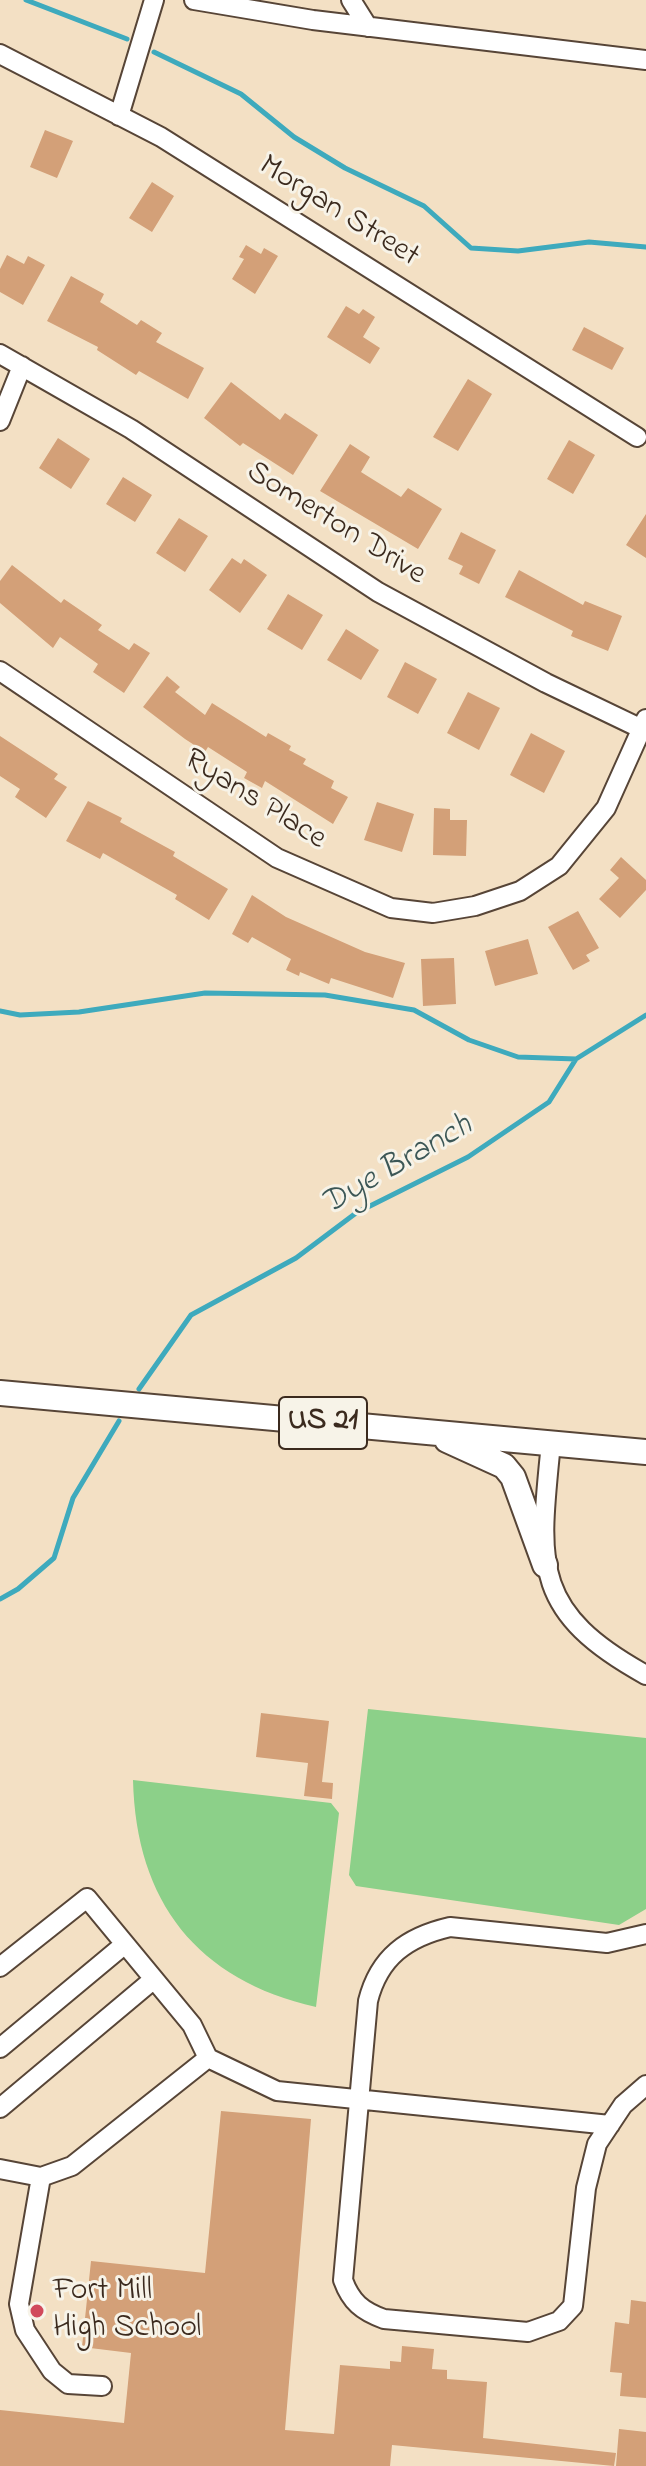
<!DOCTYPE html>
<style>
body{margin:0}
canvas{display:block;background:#f3e0c4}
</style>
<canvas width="646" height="2466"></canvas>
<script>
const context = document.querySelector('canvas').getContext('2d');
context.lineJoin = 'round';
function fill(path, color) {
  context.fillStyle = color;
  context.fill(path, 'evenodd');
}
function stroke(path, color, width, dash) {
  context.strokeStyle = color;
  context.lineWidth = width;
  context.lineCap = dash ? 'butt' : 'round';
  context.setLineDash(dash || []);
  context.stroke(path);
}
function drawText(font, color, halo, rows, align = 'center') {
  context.font = font + ' "Indie Flower",sans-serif';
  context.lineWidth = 6;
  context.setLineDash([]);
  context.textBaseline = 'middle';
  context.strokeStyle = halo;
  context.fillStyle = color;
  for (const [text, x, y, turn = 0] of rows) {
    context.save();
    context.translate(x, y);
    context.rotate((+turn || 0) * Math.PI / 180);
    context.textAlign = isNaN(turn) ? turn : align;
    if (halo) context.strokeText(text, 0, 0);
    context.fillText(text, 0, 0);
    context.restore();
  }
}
const green = new Path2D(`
 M368 1709 646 1738V1909L619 1925 356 1886 349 1875Z
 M133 1780 331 1803 339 1813 316 2007C197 1980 136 1902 133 1780Z`);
const stream = new Path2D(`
 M26 0 127 39
 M154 52 241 94 294 137 345 168 424 206 471 248 518 251 589 242 646 247
 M0 1011 20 1015 79 1012 205 993 325 995 414 1010 469 1040 518 1057 576 1059
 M139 1389 191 1315 296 1258 356 1213 468 1157 549 1102 576 1059 646 1015
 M0 1599 18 1589 54 1558 73 1498 119 1421`);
const building = new Path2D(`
 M45 130 73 141 57 178 30 167Z
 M152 182 174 196 152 232 129 218Z
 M246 245 261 254 264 248 278 256 255 294 232 279 244 259 239 257Z
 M7 255 24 264 28 256 45 265 23 305 0 292V269Z
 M71 276 104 294 100 302 137 325 141 320 162 333 156 342 204 368 188 399 139 371 136 375 97 350 98 347 47 321Z
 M346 306 359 314 363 309 375 317 363 337 380 348 370 364 327 337Z
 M584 327 624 348 612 370 572 350Z
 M468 379 492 394 458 451 433 437Z
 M231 382 280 420 285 413 318 435 293 475 243 443 240 446 204 418Z
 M58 438 90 459 71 489 39 468Z
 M569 440 595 455 573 494 547 479Z
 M350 444 370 457 361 472 401 497 408 488 442 509 418 549 320 491Z
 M123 477 152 495 135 522 106 504Z
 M646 514V558L626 545Z
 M179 518 208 536 185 572 156 553Z
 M461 532 496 550 479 584 459 574 463 566 448 559Z
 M232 558 241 564 244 559 267 575 240 613 209 590Z
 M12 565 61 603 64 599 102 625 98 630 129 650 134 643 150 653 124 693 93 672 98 664 60 637 53 648 0 603V581Z
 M519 570 583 605 585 601 622 616 608 651 571 636 573 631 505 597Z
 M288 594 323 615 302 650 267 629Z
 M346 629 379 650 361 680 327 660Z
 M405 662 437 679 418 714 387 697Z
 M167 676 180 687 175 692 205 715 212 703 266 737 268 733 291 746 289 750 306 759 303 764 334 781 331 788 348 797 333 824 265 781 262 788 244 778 247 772 208 747 205 752 185 739 143 707Z
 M468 692 500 708 479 750 447 733Z
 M531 733 565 751 544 793 510 775Z
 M0 736 58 774 54 779 67 787 46 818 15 797 20 789 0 776Z
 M88 801 122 818 120 822 175 852 173 856 228 889 209 920 175 899 177 895 103 853 100 859 66 841Z
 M377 802 414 814 402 852 364 840Z
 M434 808 450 809V820H467L466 856 433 855Z
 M621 857 646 880V890L620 918 599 899 619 878 610 870Z
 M252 895 286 917 365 952 405 963 393 998 331 978 329 984 300 972 299 976 286 970 291 959 252 937 248 943 232 934Z
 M578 911 599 948 586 955 590 961 573 970 548 927Z
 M528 939 538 974 495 986 485 951Z
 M454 958 456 1004 423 1006 421 959Z
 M261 1713 329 1721 322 1782 333 1783 332 1799 304 1796 308 1763 256 1757Z
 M221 2111 311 2119 285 2430 334 2434 340 2365 390 2369V2361L401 2362 402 2346 434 2349 432 2369 447 2370V2379L487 2382 483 2438 616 2453 614 2466 392 2445 390 2466H0V2410L124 2423 131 2353 82 2347 91 2261 205 2273Z
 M631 2300 646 2302V2398L620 2396 622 2373 610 2372 615 2322 629 2324Z
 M619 2429 646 2432V2466H616Z`);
const minor = new Path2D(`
 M194 0 313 20 646 60
 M351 0 368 27
 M0 54 161 137 637 437
 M119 116 154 0
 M0 354 131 429 378 592 546 683 646 731
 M0 421 22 366
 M0 671 277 858 391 908 433 913 475 906 520 891 559 866 606 808 646 719
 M551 1443C539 1563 530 1611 646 1675
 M646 1934 607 1943 450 1927C407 1937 379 1957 368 2001L343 2280C351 2302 362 2311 384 2319L528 2332 559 2321 573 2306 586 2188 597 2144 623 2105 646 2085
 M0 1967 87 1898 192 2025 208 2058
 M0 2048 125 1944
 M0 2108 154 1979
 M0 2169 41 2177
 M102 2386 68 2384 52 2371 25 2330 19 2304 41 2177 72 2166 208 2058 277 2091 610 2125`);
const major = new Path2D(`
 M0 1393 646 1452
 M447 1440 504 1466 513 1477 545 1565`);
const markers = [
 [37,2311,8,"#d1495b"]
];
const shields = [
 [323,1423,88]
];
const shieldNames = [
 ["US 21",323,1423]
];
const streetNames = [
 ["Morgan Street",338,213,32],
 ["Somerton Drive",335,525,32],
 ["Ryans Place",254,801,32]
];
const poiNames = [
 ["Fort Mill",53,2293],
 ["High School",53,2330]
];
const waterNames = [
 ["Dye Branch",398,1167,-30]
];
fill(green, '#8cd089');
stroke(stream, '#3eaabd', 5);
fill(building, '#d3a078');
stroke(minor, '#574537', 22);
stroke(major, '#574537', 28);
stroke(minor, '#fff', 18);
stroke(major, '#fff', 24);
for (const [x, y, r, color] of markers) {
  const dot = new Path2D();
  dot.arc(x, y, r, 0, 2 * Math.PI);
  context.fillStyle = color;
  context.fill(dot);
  stroke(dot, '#f7f3e8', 3);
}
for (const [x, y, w] of shields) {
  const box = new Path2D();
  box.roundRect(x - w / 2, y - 26, w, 52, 6);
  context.fillStyle = '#f7f3e8';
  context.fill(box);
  stroke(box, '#3b2a1e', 2);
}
drawText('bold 30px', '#3b2a1e', null, shieldNames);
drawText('32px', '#3b2a1e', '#f7f3e8', streetNames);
drawText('32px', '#3b2a1e', '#f7f3e8', poiNames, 'left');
drawText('italic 34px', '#3c5756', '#f7f3e8', waterNames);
</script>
